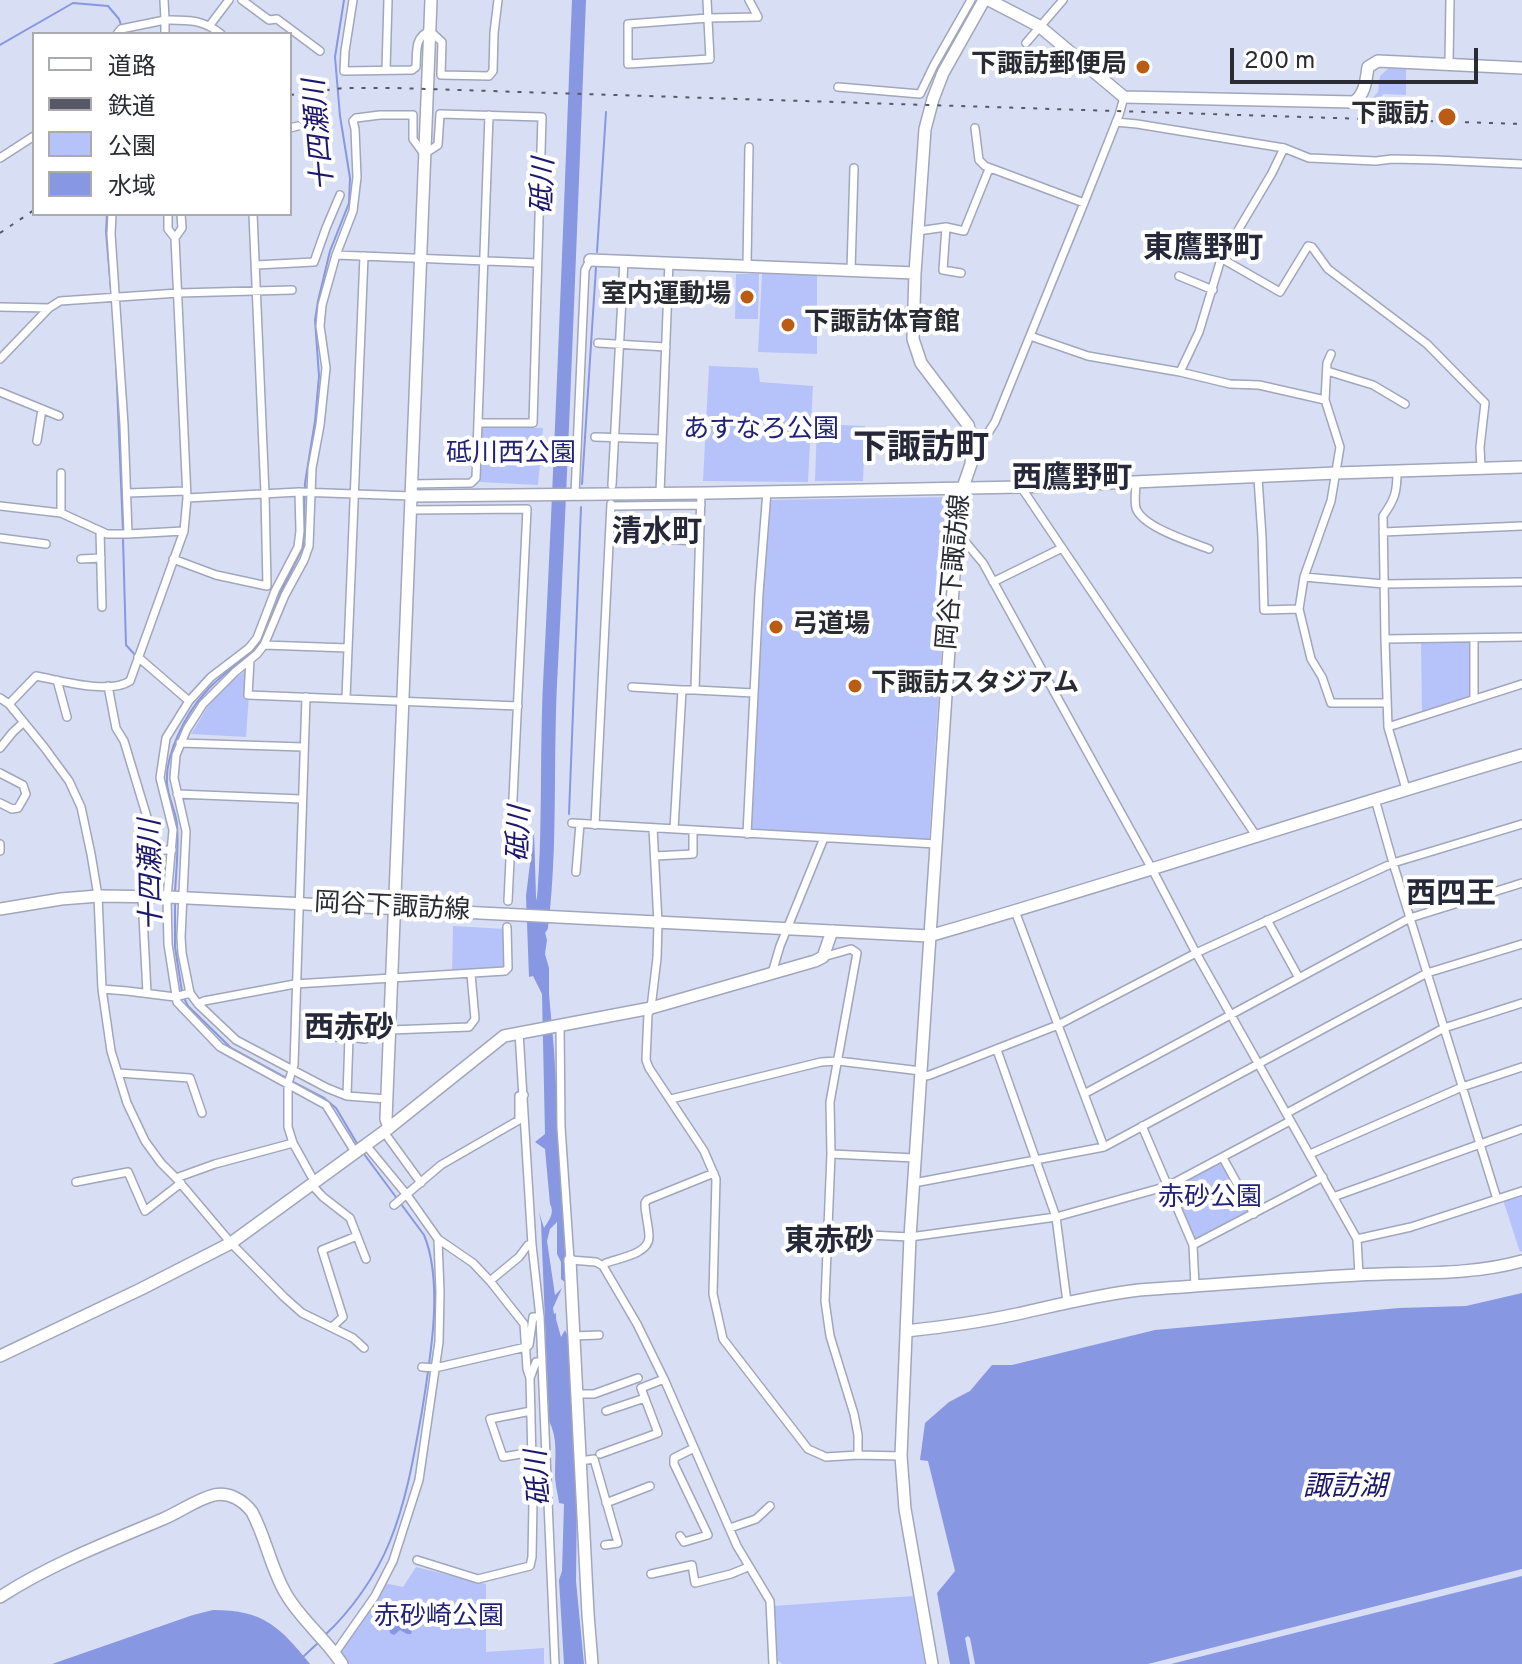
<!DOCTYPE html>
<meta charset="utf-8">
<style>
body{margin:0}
#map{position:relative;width:1522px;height:1664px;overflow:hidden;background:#d8def4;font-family:Overpass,"Noto Sans JP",sans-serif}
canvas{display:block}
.legend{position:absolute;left:32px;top:32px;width:260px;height:184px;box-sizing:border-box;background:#fff;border:2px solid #aaabae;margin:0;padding:10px 14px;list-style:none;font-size:24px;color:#2a2c34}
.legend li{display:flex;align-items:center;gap:16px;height:40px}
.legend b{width:40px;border:2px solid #aaabae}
.scale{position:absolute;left:1230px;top:48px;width:248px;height:36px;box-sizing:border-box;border:4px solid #2a2c34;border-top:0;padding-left:10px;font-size:24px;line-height:28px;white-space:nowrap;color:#2a2c34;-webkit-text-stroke:6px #fff;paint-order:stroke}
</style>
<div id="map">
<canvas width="1522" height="1664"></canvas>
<ul class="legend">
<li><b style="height:10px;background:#fff"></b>道路</li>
<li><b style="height:10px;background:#565965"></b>鉄道</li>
<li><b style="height:22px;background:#b6c3fb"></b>公園</li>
<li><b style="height:22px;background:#8897e1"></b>水域</li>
</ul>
<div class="scale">200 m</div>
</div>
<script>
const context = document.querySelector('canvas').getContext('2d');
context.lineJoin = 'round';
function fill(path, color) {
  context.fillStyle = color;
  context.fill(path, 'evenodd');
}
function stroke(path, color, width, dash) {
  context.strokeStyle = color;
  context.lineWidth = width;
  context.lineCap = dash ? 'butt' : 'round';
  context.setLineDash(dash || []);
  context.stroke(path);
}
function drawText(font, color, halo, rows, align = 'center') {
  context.font = font + ' Overpass,"Noto Sans JP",sans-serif';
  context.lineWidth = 8;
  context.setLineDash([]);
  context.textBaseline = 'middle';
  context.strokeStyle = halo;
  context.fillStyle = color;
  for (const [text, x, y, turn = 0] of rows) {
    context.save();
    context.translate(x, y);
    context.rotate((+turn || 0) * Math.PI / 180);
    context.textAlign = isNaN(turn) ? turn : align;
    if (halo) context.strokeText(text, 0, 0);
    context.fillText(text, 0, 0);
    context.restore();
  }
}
const green = new Path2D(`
 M1391 66 1406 67V95L1383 94 1379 102H1369L1378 92 1380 76Z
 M736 274H759L758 319H735Z
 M762 274 817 275V354L758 352Z
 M709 366 758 368 760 382 813 386 808 482 703 481Z
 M817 424 865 426 863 481H815Z
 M482 426 543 428 538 485 480 482Z
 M948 497 950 499 944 611 929 841 750 830 760 623 768 500Z
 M1421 642H1471L1472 698 1422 713Z
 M251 666 246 737 191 734 215 695Z
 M453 926 505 929V967L452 971Z
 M1222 1160 1249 1212 1198 1240 1194 1238 1172 1190 1174 1185Z
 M1522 1193V1251L1520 1252 1503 1200Z
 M416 1567 486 1584V1652L544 1648V1664H348L340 1652 384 1583 403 1587Z
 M913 1596 925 1664H782L776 1659 773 1606Z`);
const water = new Path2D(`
 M534 831 536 897 547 940 545 954 549 968V994L554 1050 567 1284 561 1279V1262L557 1254V1222L550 1229 547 1241 555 1295 562 1288 553 1308 554 1314 556 1313V1319L561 1337 565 1330 568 1336 577 1496 576 1581 584 1664H564L559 1580 562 1571 564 1504 559 1503C558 1494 555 1484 555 1475 555 1457 558 1438 549 1421L541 1222 539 1212 544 1228C549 1220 555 1213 550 1204L545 1149 535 1142 545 1134 542 994 533 976 529 977 526 896Z
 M1522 1293V1664H975L970 1638 968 1636 965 1638 970 1664H950L937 1593 955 1571 928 1461 920 1460 925 1423 949 1402 970 1391 992 1365H1012L1155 1330 1399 1308 1466 1306Z
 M401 1605H407L419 1610C422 1620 416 1620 413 1627 412 1629 412 1632 411 1634H407L400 1630 394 1635 390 1633 389 1626 391 1613Z
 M213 1610C264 1610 280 1627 310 1664H52L193 1615Z`);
const pier = new Path2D(`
 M1522 1569V1576L1171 1664H1148Z`);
const stream = new Path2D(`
 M0 45 73 3 108 6 119 19 121 25
 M107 214 106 232 115 337 123 532
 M597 252 606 112
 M582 484 596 267
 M123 539 126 645 136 656
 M265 634 282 589 303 547 305 483 315 421 319 376 315 320 318 301 330 251 349 203 350 178 340 116 335 57 344 0
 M569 814 581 507
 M175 893C176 871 179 847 177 825 176 811 168 798 167 783 165 755 185 715 204 694 221 673 245 661 263 640
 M175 903V947L182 992
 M184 998 188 1006 231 1048 288 1079
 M293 1082 324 1098 336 1108 358 1145
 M324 1636C351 1611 376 1576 390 1541 407 1499 414 1455 422 1411 430 1360 444 1283 424 1235L364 1154
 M304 1656 320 1641`);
const river = new Path2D(`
 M541 927C551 847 546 765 550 684 562 456 570 228 579 0`);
const street = new Path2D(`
 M242 0 269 20 277 19 320 51
 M353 0 345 51 344 71 412 70 416 67C417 52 414 37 430 31L442 42 441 75 489 76 493 71 494 33 498 0
 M707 0 710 59 628 64V24L708 18 758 17 749 0
 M210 25 229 0
 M117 34 121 29 165 20 164 0
 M165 34V20C188 20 202 19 221 34
 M1026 43 1063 0
 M1449 64 1450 0
 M386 70 388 0
 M838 87 920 94 934 65 971 0
 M1116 122 1137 124 1284 148 1309 158 1376 161 1392 159 1436 160 1522 164
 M290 128 298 126
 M975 128 979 160 985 166 1084 203
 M0 158 34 136
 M112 214 111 234 124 425 128 534 184 531
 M946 227 943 270 961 273
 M918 231 946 227 964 231 989 169
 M1184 237 1280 292 1308 246 1312 247 1328 269 1427 344 1485 403 1480 447 1481 469
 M175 238 182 228 181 214
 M336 255 537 263
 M256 265 314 262 326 228 340 195
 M747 265 749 147
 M851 270 854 168
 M1179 276 1213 290
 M0 307 49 308
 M1030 336 1088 356 1180 372 1230 384 1259 385 1325 400 1340 447 1331 501 1304 577 1299 609 1311 659 1322 677 1331 703H1386
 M598 343 666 347
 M0 359 49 308 60 301 178 293 292 290
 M1327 371 1373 385 1405 404
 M1180 372 1199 332 1221 259 1272 173 1284 148
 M0 392 59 416
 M1325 400 1327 363 1331 354
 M595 437 662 439
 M37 441 42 409
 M973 441 988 433 995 422 1084 203 1119 115 1124 97
 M1258 478 1262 537 1264 610 1299 609
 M1136 482C1136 490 1134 501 1136 508 1142 527 1191 542 1209 549
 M411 484 471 483 476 478 489 115
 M612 485 624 260
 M1021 487 1257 837
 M299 492 300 531 298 547 275 591 257 638 249 648 211 677 189 701 166 738 160 778 173 830 167 898 168 944 177 1002 220 1047 326 1105 355 1152
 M127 493 186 491
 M660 493 669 262
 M575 494 585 270 590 260
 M187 498 299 492 411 496
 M0 506 61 513 107 534H128
 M611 506 701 505
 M410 510 527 509 508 901
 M61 513V473
 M100 531 102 607
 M1383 532 1522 526
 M610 537 699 541
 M0 538 46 544
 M956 541 967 544 983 563 1152 869 1196 953 1357 1239 1359 1275
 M81 559 101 558
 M173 559 216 575 267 586 265 494 253 214
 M1304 577 1384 584 1522 582
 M993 582 1062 548
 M1385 639 1383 516C1395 499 1397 492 1397 472
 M264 645 348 648
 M138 657 189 701
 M250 660 248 695 518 706
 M57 680 67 717
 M108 686 116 728 124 741 156 847 158 850H172
 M632 687 682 690
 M695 690 754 693
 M0 698 9 704 44 747 69 781 81 807 91 854 98 896 102 989 111 1051 127 1103 145 1141 161 1163 176 1178 231 1243 284 1297 302 1313 353 1338 364 1348
 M346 698 364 256
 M1474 699V639
 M9 704 36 676C59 680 109 695 130 681L184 531 187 498 175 238 168 229V214
 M1388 727 1522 684
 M180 743 303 747
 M0 748 13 732 24 722
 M0 773 23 785 26 794 18 808 12 809 0 803
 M1406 789 1388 727 1385 639 1522 637
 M177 794 301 799
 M1375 799 1393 863 1497 1199
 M572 823 936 844
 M595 825 611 504
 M653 828 658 923 657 958 651 1008 648 1014 646 1060 649 1068 704 1151 716 1179 713 1294 723 1339 808 1449 826 1457 858 1455 901 1456
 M674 829 682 690H695L701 493
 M747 834 759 593 767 491
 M0 844V851
 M655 856 693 854V830
 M576 872 580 824
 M142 897 147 993
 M1015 911 1104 1147
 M1267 920 1299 978
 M823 957 851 949 857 953 830 1102 831 1154 825 1301 830 1336 854 1414 858 1435V1455
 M772 973 780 946 824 838
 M102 989 127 991 175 997 190 993
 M198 1004 204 1001 295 984 505 971 508 968 507 927
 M560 1025 561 1127 570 1260 596 1262 603 1266 637 1324 664 1379 737 1546 770 1601 773 1664
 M390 1030 469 1027 475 1019 471 974
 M519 1032 532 1245 540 1317 555 1664
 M331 1037H349
 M997 1050 1056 1217 1067 1302
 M118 1073 190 1078 202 1113
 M921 1077 930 1075 1058 1025 1196 953 1393 863 1522 824
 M1084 1094 1410 918 1522 883
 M347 1096 349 1037 365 1039
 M387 1099 347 1096 327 1088 236 1040 198 1004 190 993 182 953 181 937 186 831 174 778 176 755 187 729 203 704 235 672 257 654 264 645 285 595 304 560 309 546 312 468 320 425 326 368 320 326 322 305 336 255 353 211 357 177 355 129 353 121 356 118 380 115H413V139L424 154 438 145 440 114 542 117 533 423H478
 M671 1099 821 1062 838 1061 921 1071
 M1287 1113 1444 1028 1522 1003
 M1142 1126 1193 1245 1323 1177
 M384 1132 421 1183
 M293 1143 288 1127V1083L294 1065 306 697
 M831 1154 915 1158
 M1310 1154 1462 1087 1522 1067
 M1223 1158 1254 1214
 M176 1178 215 1164 293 1143 314 1181
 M76 1182 128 1172 145 1211 181 1183
 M914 1183 1104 1147 1427 973 1522 944
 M311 1184 323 1197 350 1218 366 1259
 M1333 1197 1522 1129
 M394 1205 441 1165 519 1120V1096L524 1095
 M828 1233 910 1237 1056 1217 1168 1186 1290 1121
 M1357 1239 1411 1227 1522 1191
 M1193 1245 1195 1286
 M603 1266 606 1263C619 1258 649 1254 649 1237 649 1226 645 1215 645 1203L647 1200 714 1173
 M490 1281 519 1257 528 1245H532
 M332 1327 343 1317 322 1250 357 1236
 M574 1336 599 1335
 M528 1346 529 1345 533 1317H540
 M422 1367 435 1368 526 1347
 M530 1378 536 1362H542
 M578 1394H594L638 1378
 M531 1411 490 1419 503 1457 532 1452
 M606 1411 645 1398
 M600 1454 658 1433 641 1388 664 1379
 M580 1461 594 1459 618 1543 605 1545
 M606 1503 650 1486
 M730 1528 756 1519 770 1506
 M680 1536 684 1542 708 1535 674 1464V1458L694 1448
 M417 1560 478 1579 530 1566 532 1557 533 1502 530 1378 527 1369 524 1324 490 1281 473 1263 438 1239
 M651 1574 692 1565 695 1583 731 1574 748 1567
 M335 1653 375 1596 393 1561 419 1480 439 1342 440 1292 438 1239 407 1195 365 1144`);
const secondary = new Path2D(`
 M989 0 1039 26 1124 97 1354 102C1365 94 1366 81 1368 67L1378 61 1522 68
 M590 260 915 273
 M411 496 708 493 1021 487 1336 473 1522 467
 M0 909 61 899 98 896 169 897 929 936C1128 879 1324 813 1522 755
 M389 1128 386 1119 431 0
 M570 1260 588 1614 592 1664
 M906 1331C943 1327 980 1322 1017 1314 1057 1305 1097 1295 1139 1290 1212 1285 1285 1279 1358 1275 1413 1272 1468 1276 1522 1261
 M0 1356 141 1289 231 1243 389 1128 504 1036 651 1008 815 961 823 957 832 931
 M0 1597C51 1564 108 1542 163 1519 180 1512 197 1499 214 1495 229 1492 243 1500 252 1512 266 1538 271 1569 286 1594 301 1620 326 1639 342 1664
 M932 1664 905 1509 901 1456 910 1237 959 499 971 464 973 441 968 425 921 363 913 339 915 273 925 129 933 99 943 73 984 0`);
const rail = new Path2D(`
 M290 95 344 88H396L1522 124
 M0 233 34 210`);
const markers = [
 [1143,67,8,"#bb5c15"],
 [1447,117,10,"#bb5c15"],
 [747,297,8,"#bb5c15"],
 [788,325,8,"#bb5c15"],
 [776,627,8,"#bb5c15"],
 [855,686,8,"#bb5c15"]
];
const poiNames = [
 ["下諏訪郵便局",1127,67],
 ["下諏訪",1429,117],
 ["室内運動場",731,297],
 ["下諏訪体育館",804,325,"left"],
 ["弓道場",792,627,"left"],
 ["下諏訪スタジアム",871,686,"left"]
];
const parkNames = [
 ["あすなろ公園",761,432],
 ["砥川西公園",511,456],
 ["赤砂公園",1210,1200],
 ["赤砂崎公園",439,1619]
];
const streetNames = [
 ["岡谷下諏訪線",956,572,-85],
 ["岡谷下諏訪線",392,909,3]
];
const waterNames = [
 ["十四瀬川",322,135,-95],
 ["砥川",546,186,-88],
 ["砥川",522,834,-88],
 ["十四瀬川",154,875,-91],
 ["砥川",541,1478,-94],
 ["諏訪湖",1345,1489]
];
const quarterNames = [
 ["東鷹野町",1203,251],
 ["西鷹野町",1072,481],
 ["清水町",657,535],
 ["西四王",1451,897],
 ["西赤砂",349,1031],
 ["東赤砂",829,1244]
];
const districtNames = [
 ["下諏訪町",921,451]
];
fill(green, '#b6c3fb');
fill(water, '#8897e1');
fill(pier, '#d8def4');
stroke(stream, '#8897e1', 2);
stroke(river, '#8897e1', 14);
stroke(street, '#a1a6bb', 10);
stroke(secondary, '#a1a6bb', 14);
stroke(street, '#fff', 7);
stroke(secondary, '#fff', 11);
stroke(rail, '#565965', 2, [4, 8]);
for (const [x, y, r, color] of markers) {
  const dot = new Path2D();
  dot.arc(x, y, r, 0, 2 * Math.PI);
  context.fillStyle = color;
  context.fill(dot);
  stroke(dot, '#fff', 3);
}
drawText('bold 26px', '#2a2c34', '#fff', poiNames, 'right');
drawText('26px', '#222378', '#fff', parkNames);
drawText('26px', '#2a2c34', '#fff', streetNames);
drawText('italic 28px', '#1b176c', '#fff', waterNames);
drawText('bold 30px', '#252939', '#fff', quarterNames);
drawText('bold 34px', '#252939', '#fff', districtNames);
</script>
